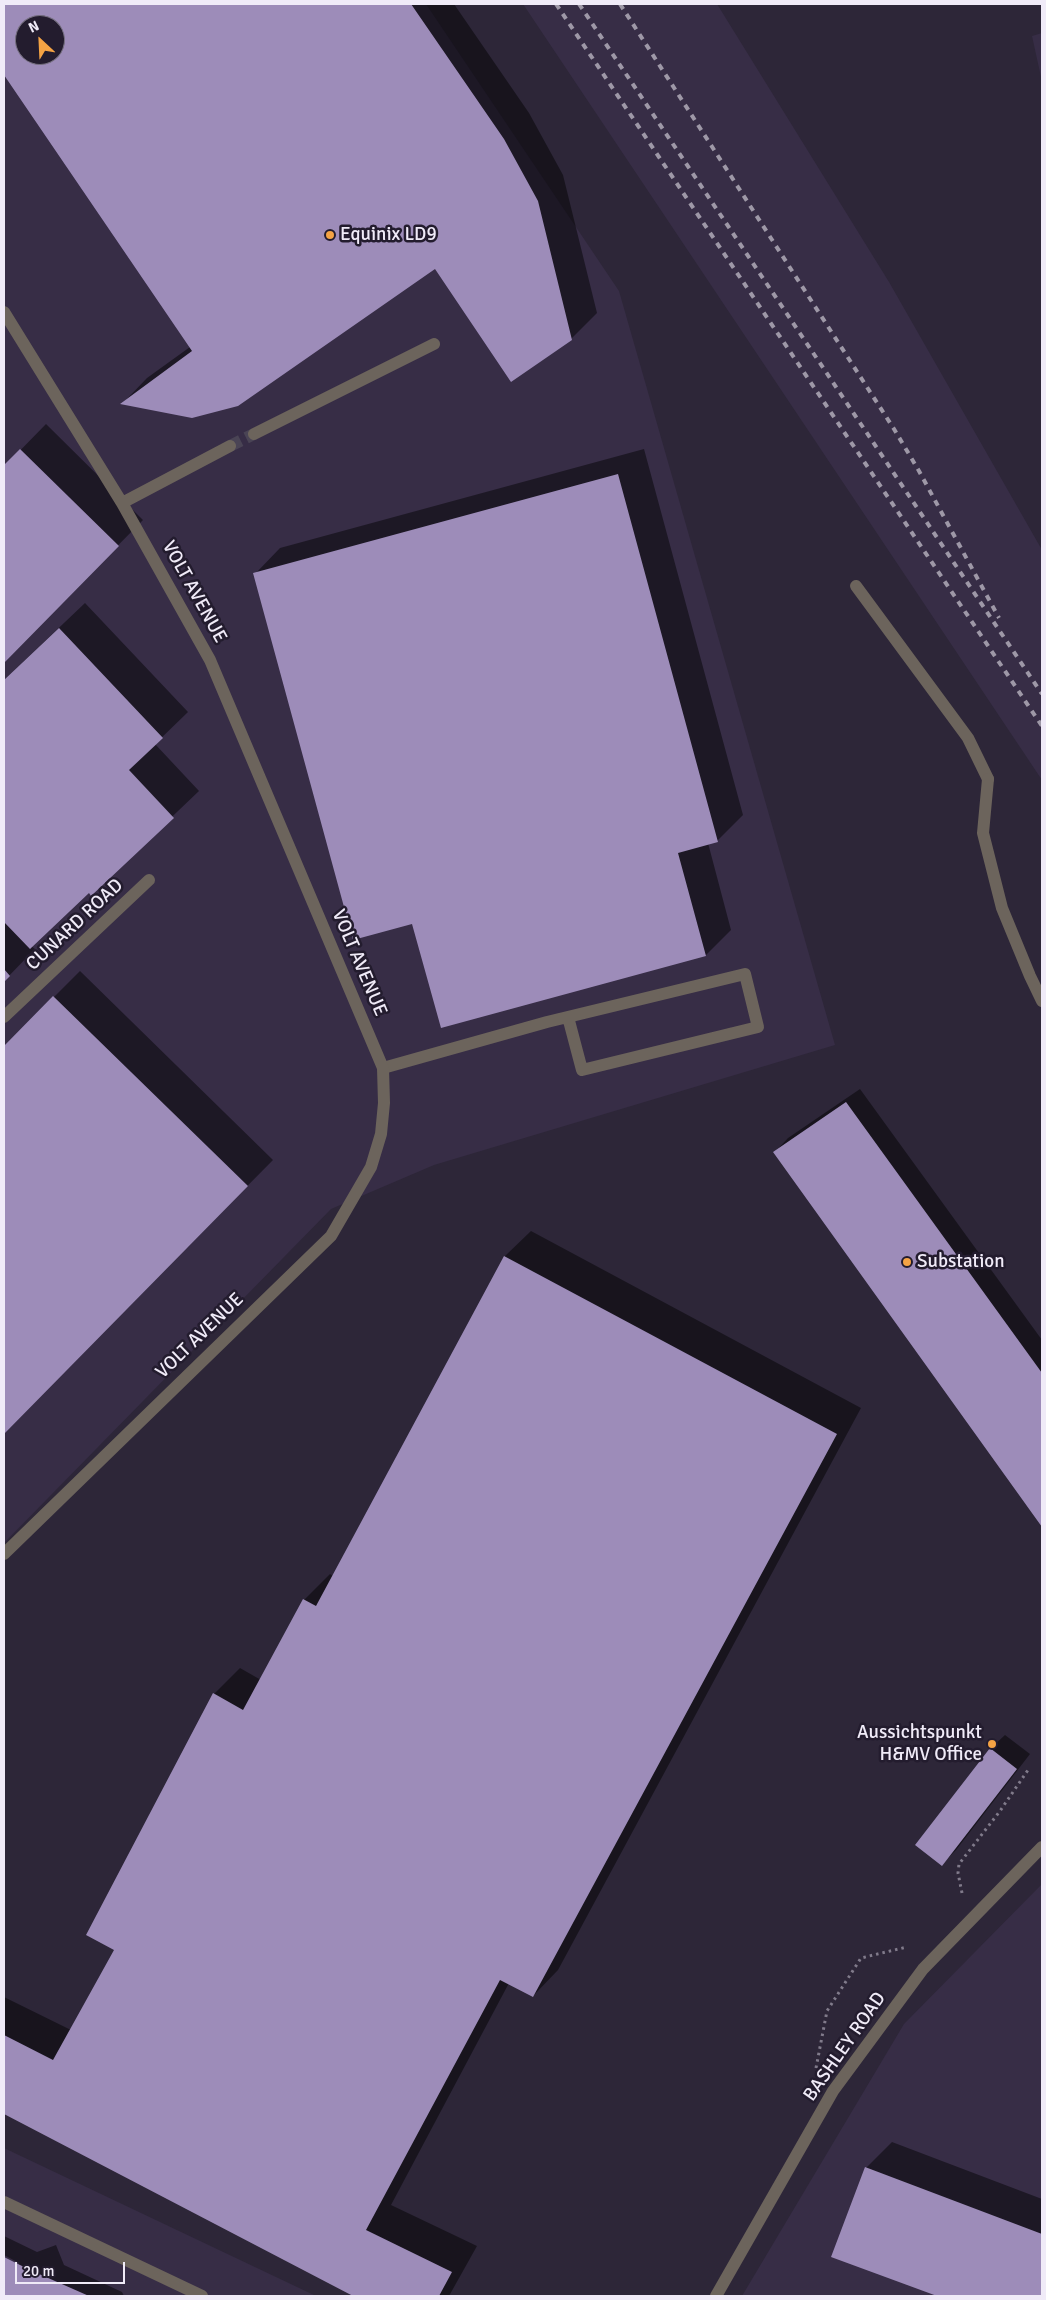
<!DOCTYPE html>
<style>
body{margin:0}
#map{position:relative;width:1046px;height:2300px;overflow:hidden;background:#2d2638;font-family:Signika,sans-serif}
canvas{display:block}
.frame{position:absolute;inset:0;border:5px solid #f0ebf8;pointer-events:none}
.north{position:absolute;left:15px;top:15px;width:50px;height:50px;box-sizing:border-box;background:#231c2e;border:1px solid #756f7f;border-radius:50%;rotate:335deg;font-size:14px;font-weight:700;line-height:20px;text-align:center;color:#f0ebf8}
.north::after{content:'';display:block;margin:auto;width:18px;height:22px;background:#f4a344;clip-path:polygon(50% 0,100% 100%,50% 72%,0 100%)}
.scale{position:absolute;left:15px;top:2262px;width:110px;height:22px;box-sizing:border-box;border:2px solid #f0ebf8;border-top:0;padding-left:6px;font-size:15px;line-height:18px;white-space:nowrap;color:#f0ebf8;-webkit-text-stroke:4px #231c2e;paint-order:stroke}
</style>
<div id="map">
<canvas width="1046" height="2300"></canvas>
<div class="frame"></div>
<div class="north">N</div>
<div class="scale">20 m</div>
</div>
<script>
const context = document.querySelector('canvas').getContext('2d');
context.lineJoin = 'round';
function fill(path, color) {
  context.fillStyle = color;
  context.fill(path, 'evenodd');
}
function stroke(path, color, width, dash) {
  context.strokeStyle = color;
  context.lineWidth = width;
  context.lineCap = dash ? 'butt' : 'round';
  context.setLineDash(dash || []);
  context.stroke(path);
}
function drawText(font, color, halo, rows, align = 'center') {
  context.font = font + ' Signika,sans-serif';
  context.lineWidth = 5;
  context.setLineDash([]);
  context.textBaseline = 'middle';
  context.strokeStyle = halo;
  context.fillStyle = color;
  for (const [text, x, y, turn = 0] of rows) {
    context.save();
    context.translate(x, y);
    context.rotate((+turn || 0) * Math.PI / 180);
    context.textAlign = isNaN(turn) ? turn : align;
    if (halo) context.strokeText(text, 0, 0);
    context.fillText(text, 0, 0);
    context.restore();
  }
}
const built = new Path2D(`
 M4 4H426L619 291 835 1045 434 1165 331 1209 4 1543ZM25 25H55V55H25Z
 M523 4H717L889 282 1042 550V780Z
 M1042 33V77H1041L1032 36Z
 M1042 1884V2296H742L904 2024Z
 M4 2148 316 2296H4Z`);
const shadow = new Path2D(`
 M4 4H454L529 113 563 175 597 313 571 339 435 267 123 403 147 378 190 347 4 73ZM25 25H55V55H25Z
 M46 424 143 520 4 661V467Z
 M644 449 743 815 717 841 708 843 731 930 706 955 413 922 255 574 280 548Z
 M85 603 188 712 155 744 199 791 91 894 89 891 31 946 35 949 4 981V680Z
 M80 971 273 1160 4 1432V1047Z
 M860 1089 1042 1340V1525L775 1152 788 1138Z
 M531 1231 861 1408 558 1970 533 1996 509 1983 391 2205 477 2246 449 2296H356L4 2113V1997L71 2030 116 1949 214 1694 240 1668 261 1680 304 1600 330 1574 333 1576 505 1256Z
 M1005 1735 1030 1754 956 1850 942 1864 917 1845 991 1748Z
 M892 2142 1042 2199V2296H940L833 2256 866 2168Z
 M4 2236 37 2252 56 2245 64 2265 122 2292 124 2296H4V2258L17 2265 19 2263 4 2255Z`);
const building = new Path2D(`
 M4 4H411L504 139 538 201 572 340 511 382 435 269 238 406 192 418 120 404 192 351 4 75ZM25 25H55V55H25Z
 M20 449 119 546 4 663V465Z
 M618 474 718 842 678 853 706 956 441 1028 412 924 353 940 253 573Z
 M59 628 163 738 129 770 174 818 91 896 89 893 30 949 4 922V680Z
 M4 969 10 976 4 982Z
 M53 996 248 1186 4 1434V1046Z
 M846 1102 1042 1373V1527L773 1152Z
 M504 1256 837 1434 533 1997 500 1980 366 2230 452 2272 439 2296H353L4 2114V2035L53 2060 114 1950 86 1935 213 1693 243 1710 303 1599 316 1606Z
 M990 1748 1017 1769 942 1866 915 1845Z
 M865 2167 1042 2234V2296H937L831 2257Z
 M4 2257 30 2270 89 2296H4Z`);
const streetTunnel = new Path2D(`
 M230 446 254 434`);
const path = new Path2D(`
 M962 1893 958 1873 959 1864 1000 1811 1028 1770
 M816 2068 827 2011 861 1958 907 1947`);
const lane = new Path2D(`
 M856 586 968 738 988 779
 M383 1068 547 1022 745 974 758 1027 582 1070 568 1017`);
const street = new Path2D(`
 M4 312 122 503 210 660 383 1068 384 1103 381 1134 371 1167 331 1236 4 1554
 M254 434 434 344
 M122 503 230 446
 M988 779 983 833 1002 908 1030 976 1042 1001
 M4 1017 149 880
 M4 2202 202 2296
 M716 2296 833 2091 923 1969 1042 1847`);
const rail = new Path2D(`
 M556 4 1042 726
 M579 4 1042 694
 M620 4 894 429 919 471 999 618`);
const markers = [
 [330,235,5,"#f4a344"],
 [907,1262,5,"#f4a344"],
 [992,1744,5,"#f4a344"]
];
const poiNames = [
 ["Equinix LD9",340,235],
 ["Substation",917,1262],
 ["Aussichtspunkt",982,1733,"right"],
 ["H&MV Office",982,1755,"right"]
];
const streetNames = [
 ["VOLT AVENUE",194,592,61],
 ["CUNARD ROAD",75,925,-43],
 ["VOLT AVENUE",359,963,67],
 ["VOLT AVENUE",200,1336,-44],
 ["BASHLEY ROAD",845,2047,-55]
];
fill(built, '#372d46');
fill(shadow, '#0007');
fill(building, '#9d8cb9');
stroke(streetTunnel, '#4a4455', 12, [12, 6]);
stroke(path, '#817b8b', 3, [2.5, 4]);
stroke(lane, '#6c645c', 12);
stroke(street, '#6c645c', 12);
stroke(rail, '#9e98a7', 4, [6, 6]);
for (const [x, y, r, color] of markers) {
  const dot = new Path2D();
  dot.arc(x, y, r, 0, 2 * Math.PI);
  context.fillStyle = color;
  context.fill(dot);
  stroke(dot, '#231c2e', 2);
}
drawText('19px', '#f0ebf8', '#231c2e', poiNames, 'left');
drawText('19px', '#f0ebf8', '#231c2e', streetNames);
</script>
